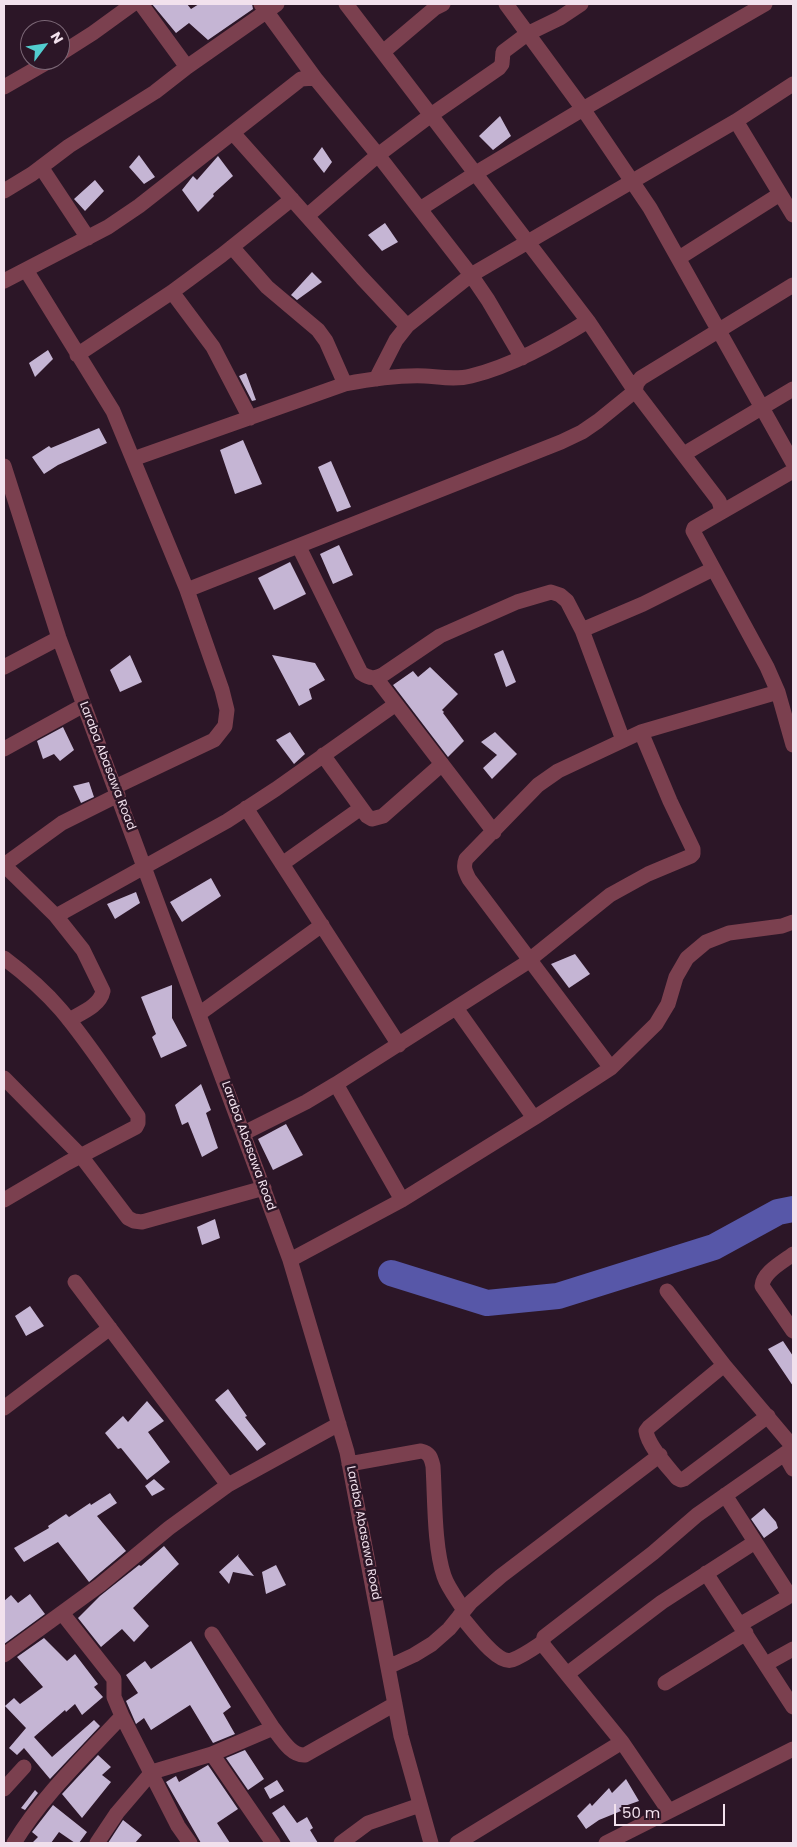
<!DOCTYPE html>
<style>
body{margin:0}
#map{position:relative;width:797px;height:1847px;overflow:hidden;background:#2c1627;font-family:Poppins,sans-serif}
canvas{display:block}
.frame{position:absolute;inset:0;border:5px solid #f2e1ed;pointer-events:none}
.north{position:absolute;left:20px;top:20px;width:50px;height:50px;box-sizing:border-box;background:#2c1627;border:1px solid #7b6776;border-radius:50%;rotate:59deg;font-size:14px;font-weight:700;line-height:20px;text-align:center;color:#f2e1ed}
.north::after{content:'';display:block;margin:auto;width:18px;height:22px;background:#52cdcf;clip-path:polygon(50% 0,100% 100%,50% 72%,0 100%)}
.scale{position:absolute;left:614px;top:1804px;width:111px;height:22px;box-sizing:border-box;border:2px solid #f2e1ed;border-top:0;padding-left:6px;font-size:15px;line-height:18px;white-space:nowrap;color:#f2e1ed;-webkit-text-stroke:4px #2c1627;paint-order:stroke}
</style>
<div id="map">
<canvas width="797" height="1847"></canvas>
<div class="frame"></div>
<div class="north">N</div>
<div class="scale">50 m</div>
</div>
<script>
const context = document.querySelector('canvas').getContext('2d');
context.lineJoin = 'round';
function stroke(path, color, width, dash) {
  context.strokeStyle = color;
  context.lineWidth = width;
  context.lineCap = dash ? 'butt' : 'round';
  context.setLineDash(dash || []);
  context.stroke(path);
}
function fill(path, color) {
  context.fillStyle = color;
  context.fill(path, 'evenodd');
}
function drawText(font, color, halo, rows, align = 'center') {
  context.font = font + ' Poppins,sans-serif';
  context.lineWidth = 5;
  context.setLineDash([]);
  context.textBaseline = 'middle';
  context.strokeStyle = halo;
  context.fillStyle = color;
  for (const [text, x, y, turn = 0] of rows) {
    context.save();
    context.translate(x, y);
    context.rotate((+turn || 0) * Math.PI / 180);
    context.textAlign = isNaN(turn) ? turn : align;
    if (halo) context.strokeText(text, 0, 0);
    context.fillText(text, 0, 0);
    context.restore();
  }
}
const river = new Path2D(`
 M391 1273 487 1303 558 1296 714 1247 778 1212 793 1209`);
const building = new Path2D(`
 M152 4H187L191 9 199 4H252L253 9 208 40 189 23 176 33Z
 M500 116 511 136 493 150 479 136Z
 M322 147 332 162 324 173 313 159Z
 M139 155 155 177 144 184 129 167Z
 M218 156 233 176 213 194 214 196 198 212 182 190 193 176 197 180Z
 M95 180 104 191 85 211 74 199Z
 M385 223 398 242 382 251 368 235Z
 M312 272 322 282 297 300 291 295Z
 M48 350 53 359 35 377 29 363Z
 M246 373 256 400 252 401 239 376Z
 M99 428 107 443 58 465 44 474 32 457 49 446 51 448Z
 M243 440 262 484 235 494 220 450Z
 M331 461 351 507 337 512 318 467Z
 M339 545 353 575 333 584 320 554Z
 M290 562 306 594 274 610 258 578Z
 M503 650 516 682 506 687 494 654Z
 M130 655 142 682 120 692 110 670Z
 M272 655 315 663 325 680 309 689 312 699 299 706Z
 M430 667 458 694 442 710 444 712 443 713 464 741 448 757 393 685 413 671 418 677Z
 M63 727 74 750 60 761 54 754 43 759 37 741Z
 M290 732 305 754 294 764 276 740Z
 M495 732 517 754 492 779 483 768 497 755 481 742Z
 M89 782 94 797 81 803 73 786Z
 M211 878 221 896 182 922 170 902Z
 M136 892 140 903 115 919 107 904Z
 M575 954 590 974 569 988 551 964Z
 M172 985V1018L187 1046 161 1058 152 1037 156 1034 141 997Z
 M201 1084 211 1110 206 1113 218 1148 202 1157 188 1122 182 1125 175 1105Z
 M286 1124 303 1155 273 1170 258 1139Z
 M215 1219 220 1238 202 1245 197 1227Z
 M30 1306 44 1326 26 1336 15 1316Z
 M783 1341 793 1356V1386L768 1349Z
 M228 1389 247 1416 245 1417 266 1444 257 1451 215 1400Z
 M147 1401 164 1421 148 1432 170 1462 147 1480 121 1448 118 1449 105 1433 123 1416 128 1422Z
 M154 1479 165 1489 152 1496 145 1486Z
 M110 1493 117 1503 97 1516 126 1551 89 1582 58 1542 24 1562 14 1548 49 1528 48 1526 66 1514 69 1517 90 1503 91 1505Z
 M764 1508 776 1522 778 1528 764 1538 751 1519Z
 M164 1546 179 1564 133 1608 149 1626 134 1642 122 1629 101 1647 78 1618 100 1596 139 1565 141 1566Z
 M239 1554 238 1556 254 1576 233 1572 229 1584 219 1572Z
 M276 1565 286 1585 266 1594 262 1572Z
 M30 1594 45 1614 4 1644V1601L11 1595 18 1603Z
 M44 1638 67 1661 75 1654 98 1684 94 1687 103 1697 82 1715 75 1704 66 1712 65 1710 34 1737 52 1757 94 1720 100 1726 50 1779 24 1748 17 1755 9 1748 26 1728 5 1706 14 1698 20 1704 43 1687 17 1657Z
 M191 1641 231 1707 223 1713 235 1734 213 1743 190 1705 151 1730 144 1718 136 1724 126 1701 138 1693 126 1675 145 1661 151 1669Z
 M245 1750 264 1779 248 1790 226 1758Z
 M98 1755 111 1767 102 1775 111 1782 82 1818 62 1794Z
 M208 1765 238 1809 217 1823 230 1843H201L166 1782 176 1776 179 1782Z
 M626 1779 639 1801 619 1808 621 1811 599 1820 586 1829 577 1816 590 1803 592 1806 609 1788 612 1793Z
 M277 1780 284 1791 270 1799 264 1788Z
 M35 1790 38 1793 25 1810 21 1808Z
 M53 1805 87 1832 79 1843H75L59 1832 51 1843H32L38 1837 32 1832Z
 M284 1805 297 1823 307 1817 313 1828 310 1830 318 1843H291L272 1813Z
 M123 1820 142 1835 135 1843H108Z`);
const minor = new Path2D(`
 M141 4 187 67
 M261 4 315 78
 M346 4 588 321 635 391 719 501 722 511
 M506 4 583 109 650 208 793 463
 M383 52 435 8 443 4
 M60 54 93 33 133 4
 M4 87 51 60
 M736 121 793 215
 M233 133 362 278 407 326
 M41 167 88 238
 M4 191 32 174 69 146 155 92 187 67 277 4
 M420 209 476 173 583 109 765 4
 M307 216 378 155 431 115 499 68 502 64 503 52 527 34 560 18 581 4
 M232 247 267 287 318 330 326 341 345 384
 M679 258 780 194
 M26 270 113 411 187 590 222 690 227 710 225 726 214 740 115 787
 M4 281 108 227 139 206 301 79 315 78 378 155 471 275 488 300 522 358
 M172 292 213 347 250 418
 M77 355 172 292 222 255 292 199
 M376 379 396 340 407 326 471 275 736 121 793 84
 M684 454 793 389
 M133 459 345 384C371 379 399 375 425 376 440 377 456 380 471 376 512 366 552 343 588 321
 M4 466 59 638 290 1260 347 1452 401 1736 431 1843
 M793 471 694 528 693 531 767 667 778 692 793 745
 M299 547 361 673C370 679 375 679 384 674L440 636 517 602 551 592 560 595 567 601 582 630 623 740
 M187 590 561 442 582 432 598 421 635 391 637 383 641 378 793 285
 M582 630 643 604 713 569
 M4 667 59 638
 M376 678 494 832
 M4 749 84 705
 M323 755 367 816 372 819 383 816 442 764
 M246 808 399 1045
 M282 864 361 808
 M4 865 56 916 83 950 103 991C100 1006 81 1013 69 1020
 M4 865 62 823 118 795
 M56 916 227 821 276 789 396 704
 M4 958C24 973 44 990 61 1010 89 1043 113 1081 138 1116V1123L136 1127 67 1163 4 1200
 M199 1014 322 925
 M611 1068 469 879C465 871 463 867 466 859L538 785 558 771 641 732 778 692
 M4 1078 81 1156 128 1218 134 1221 142 1222 264 1188
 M336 1084 402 1200
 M534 1118 611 1068 656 1024 668 1004 676 977 687 958 706 942 729 933 782 926 793 922
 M244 1133 306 1102 336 1084 523 965 610 895 648 874 691 856 693 854V849L670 801 641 732
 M793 1254C783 1262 763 1272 762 1286L793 1331
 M290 1260 402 1200 534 1118 456 1008
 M75 1282 228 1485
 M667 1291 724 1365 793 1447
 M724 1365 649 1427 646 1431C648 1446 668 1467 677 1478L681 1480 684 1479 768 1416
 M4 1408 110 1328
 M785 1455 793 1469
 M349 1464 421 1451C430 1453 431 1458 433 1466 435 1498 434 1547 444 1576 448 1588 457 1599 464 1610
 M725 1495 790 1596
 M706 1573 793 1707
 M62 1613 114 1679V1697L122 1716 178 1826 190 1843
 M460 1615C470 1626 497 1665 512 1660 523 1656 534 1648 543 1642L544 1637 653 1553 697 1515 793 1448
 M741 1624 793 1594
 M212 1634 273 1728
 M543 1642 544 1646 622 1742 669 1811
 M4 1655 100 1585 169 1528 228 1485 339 1424
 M766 1664 793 1649
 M388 1667 414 1655 432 1644 449 1629 471 1602 501 1576 660 1455
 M567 1674 662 1602 755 1542
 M665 1683 746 1633
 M212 1754 273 1843
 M4 1789 24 1767
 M14 1843C43 1795 84 1757 122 1716
 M97 1843 117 1813 152 1772 212 1754 273 1728C281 1738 291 1756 305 1755L395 1704
 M341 1843 368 1823 420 1805
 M457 1843 622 1742
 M606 1843 793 1749`);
const streetNames = [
 ["Laraba Abasawa Road",107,766,69],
 ["Laraba Abasawa Road",248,1146,70],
 ["Laraba Abasawa Road",363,1533,79]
];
stroke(river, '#5757a8', 26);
fill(building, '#c5b5d4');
stroke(minor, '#7b404f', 15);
drawText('12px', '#f2e1ed', '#2c1627', streetNames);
</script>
